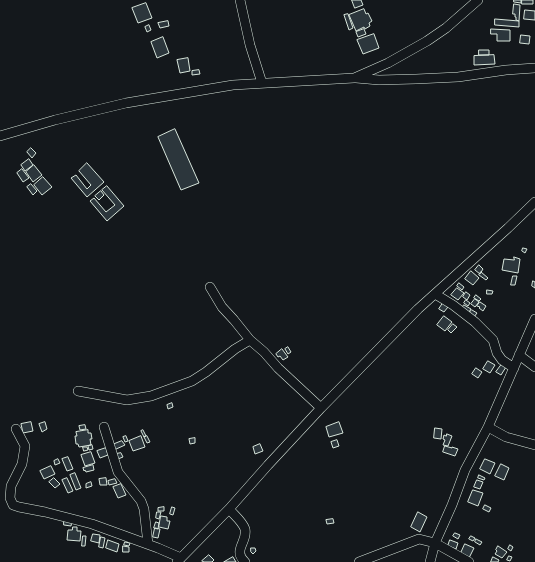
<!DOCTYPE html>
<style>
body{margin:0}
canvas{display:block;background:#14181c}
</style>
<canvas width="535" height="562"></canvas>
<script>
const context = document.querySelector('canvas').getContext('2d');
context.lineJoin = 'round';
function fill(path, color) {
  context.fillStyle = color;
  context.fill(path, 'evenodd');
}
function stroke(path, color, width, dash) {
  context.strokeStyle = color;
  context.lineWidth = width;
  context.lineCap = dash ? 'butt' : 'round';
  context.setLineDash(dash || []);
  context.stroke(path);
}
const building = new Path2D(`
 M352 0H361L363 5 355 8Z
 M514 0H521V3L514 2Z
 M522 0H533V4H522Z
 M146 3 152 18 138 23 132 8Z
 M514 4 520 5 519 21 516 20V17H515V14H513Z
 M364 9 366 14 368 13 372 21 369 23 370 26 365 29 364 27 356 31 349 15Z
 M525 10 535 11V20L524 19Z
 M348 14 353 28 349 30 344 15Z
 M495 19 519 21V27L495 25Z
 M168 21 169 26 160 28 158 23Z
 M149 25 151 30 147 32 145 27Z
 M364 29 366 34 358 37 356 32Z
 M491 29 510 30V41H497V34H491Z
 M374 34 379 48 363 54 357 40Z
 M521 35 530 36 529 44 520 43Z
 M163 37 169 53 157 58 151 42Z
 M479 50H489V55H479Z
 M494 55 495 64 474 65V56Z
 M188 58 190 71 180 73 177 60Z
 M199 70 200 74 192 75V71Z
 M175 129 199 183 181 190 158 137Z
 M31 148 36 153 32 158 27 152Z
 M29 159 33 165 25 171 21 165Z
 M87 163 104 182 87 197 71 178 76 175 87 189 91 185 79 171Z
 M34 165 42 175 33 182 26 172Z
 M22 169 29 178 23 182 17 173Z
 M43 177 52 187 42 195 34 185Z
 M31 184 37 191 33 195 27 187Z
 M107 186 124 206 107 221 90 201 94 198 106 212 115 205 102 190Z
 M101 191 104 195 99 200 95 196Z
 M523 248 527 249 525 253 522 251Z
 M514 257 520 259 518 273 502 270 504 259 514 260Z
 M479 265 483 269 480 274 475 270Z
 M471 271 479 278 473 285 465 279Z
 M481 272 488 278 486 280 479 275Z
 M513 276H517L515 285H511Z
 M533 281 535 282V288L532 286Z
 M459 283 464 287 462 290 457 286Z
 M457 288 464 293 458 300 451 295Z
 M487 290 493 291 492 294H487Z
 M466 292 470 295 467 300 463 297Z
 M476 295 481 299 479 301 474 298Z
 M475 299 479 302 475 307 471 304Z
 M466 300 470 303 468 306 464 303Z
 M480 302 486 306 483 311 479 308 480 307 477 306Z
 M443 303 448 307 444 312 439 309Z
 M464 305 471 309 469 312 462 308Z
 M472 310 477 313 474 317 469 313Z
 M444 316 452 322 445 331 437 325Z
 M453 324 457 327 451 333 448 330Z
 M288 347 291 352 288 354 285 349Z
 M282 349 288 357 283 360 280 356 278 357 276 354Z
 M488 361 495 365 490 373 483 369Z
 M502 364 506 367 501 375 496 372Z
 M476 368 482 372 478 378 472 374Z
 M172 403 173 407 168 409 167 405Z
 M31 422 33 431 23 433 21 424Z
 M45 422 47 429 42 432 39 424Z
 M339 422 343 433 329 437 326 427Z
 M85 425 86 429 80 430 79 426Z
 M435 428 442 429 441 439 434 438Z
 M88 430V433H91L92 439H90L91 445 79 447 78 444H76L75 436H77L76 432Z
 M143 430 146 436 144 437 141 431Z
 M447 434 452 436 448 446 443 445 445 440 443 439 444 435 446 436Z
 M126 436 128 441 125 442 123 437Z
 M141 436 145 447 133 451 129 441Z
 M147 436 150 442 147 443 144 437Z
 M195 438V443L190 444 189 439Z
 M337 440 339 446 333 448 331 442Z
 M122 441 125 445 114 450 112 445Z
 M260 444 263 451 255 454 253 447Z
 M92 445 93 449 89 450 88 446Z
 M445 446 452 448V447L458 449 455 456 443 452Z
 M83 447H87L88 450 84 451Z
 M106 448 108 455 100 458 97 451Z
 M91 452 95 463 85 466 81 455Z
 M121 453 123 457 118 459 116 454Z
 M68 457 73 469 67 471 62 459Z
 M58 459 60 463 55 465 54 461Z
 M485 459 495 463 490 474 480 469Z
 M501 464 509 468 504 480 495 476Z
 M93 465 94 470 86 472 85 470 84 471 83 468Z
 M51 466 55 474 44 479 40 471Z
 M75 473 81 488 76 490 70 475Z
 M479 475 485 478 484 480 478 478Z
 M54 478 60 484 55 488 49 482Z
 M67 478 73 491 68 493 62 480Z
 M106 478 107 485H100L99 479Z
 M115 479 117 483 109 485 108 481Z
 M477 480 483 482 480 489 474 487Z
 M91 482 92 486 86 488V484Z
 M121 484 126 495 118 498 113 487Z
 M473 490 483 493 478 506 468 502Z
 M485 505 491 508 489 512 483 509Z
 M164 507V511H158V508Z
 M172 507 175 508 173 515 170 514Z
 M157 512H161L159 519 156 518Z
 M418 512 427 517 420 532 411 527Z
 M161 516 167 517V521H170L168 529 159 527Z
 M64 519 72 521 71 526 64 525Z
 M333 519 334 523 327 524 326 520Z
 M156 522 159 523 158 529 154 528Z
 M73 527H77V531H81L80 541 67 540 68 530H72Z
 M155 528 160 529 158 538 153 537Z
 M455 533 460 535 458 539 453 536Z
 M93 534 100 535 99 543 91 541Z
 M83 536H86L85 546H82Z
 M471 536 475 538 473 541 469 539Z
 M101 537 105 538 103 548 99 547Z
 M476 539 482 542 480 545 475 542Z
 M108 540 119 544 117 552 106 548Z
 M450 540 458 543 456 549 448 546Z
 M125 542 130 543 129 546 124 545Z
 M465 544 474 548 469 558 461 553Z
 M510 545 513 547 511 551 508 549Z
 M123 546 129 547V552H123Z
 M498 546 507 552 502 558 495 554 497 551 496 550Z
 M251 548H255L256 551 253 554 251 552Z
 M209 555 214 560 212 562H204L202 561Z
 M509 556 512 557 510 561 507 560Z
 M233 557 236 562H224Z
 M493 557 499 560 498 562H491Z`);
const minor = new Path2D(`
 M240 0 250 45 262 83
 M356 78 379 80 416 79 458 77 506 70 535 68
 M0 136 55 120 126 103 233 85 354 78 388 63 427 41 446 28 478 0
 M210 287 222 307 234 320 250 340 264 352 278 368 321 408
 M435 294 453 305 475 322 493 340 497 353 502 360 514 368
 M519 355 535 367
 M78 391 127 400 151 396 192 381 206 372 235 349 250 340
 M104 427 118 472 141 501 144 509 148 544
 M488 427 506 437 535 445
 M16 429 25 446 22 464 11 486 10 498 13 505 19 507 45 512 92 524 158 548 181 558
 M229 509C235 516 242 521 245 529 248 542 232 550 245 562
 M177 562 229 509 268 465 321 408 418 309 508 228 535 202
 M359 562 419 539 435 543 469 562
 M430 562 435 543 452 505 465 470 488 427 535 319`);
fill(building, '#2c363c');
stroke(building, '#d8e6dc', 1);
stroke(minor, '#d8e6dc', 10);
stroke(minor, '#14181c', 9);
</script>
